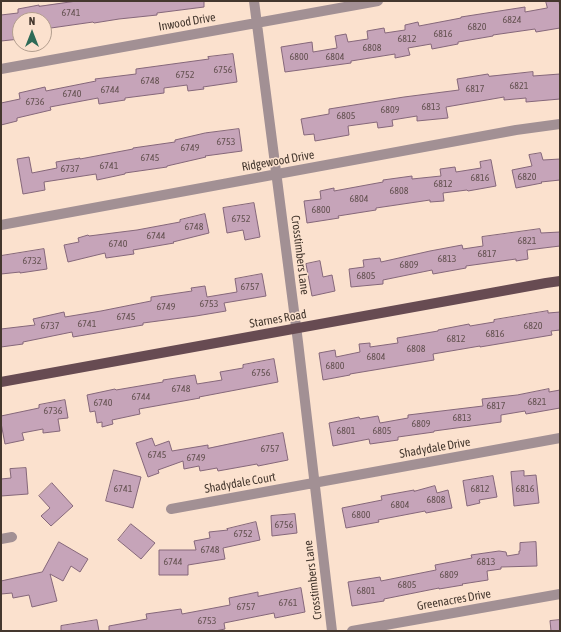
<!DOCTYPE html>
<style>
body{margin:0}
#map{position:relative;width:561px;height:632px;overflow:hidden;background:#fbe1ce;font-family:"Asap Condensed",sans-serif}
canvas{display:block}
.frame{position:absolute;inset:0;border:2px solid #44372e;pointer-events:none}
.north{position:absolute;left:12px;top:12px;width:40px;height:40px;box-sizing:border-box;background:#fbe1ce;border:1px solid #b29d8e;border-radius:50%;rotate:0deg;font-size:11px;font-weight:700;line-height:16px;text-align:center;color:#44372e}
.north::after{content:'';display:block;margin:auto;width:14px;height:18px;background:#2e6b57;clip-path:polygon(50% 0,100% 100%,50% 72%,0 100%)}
</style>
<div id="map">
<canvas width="561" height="632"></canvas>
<div class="frame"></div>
<div class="north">N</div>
</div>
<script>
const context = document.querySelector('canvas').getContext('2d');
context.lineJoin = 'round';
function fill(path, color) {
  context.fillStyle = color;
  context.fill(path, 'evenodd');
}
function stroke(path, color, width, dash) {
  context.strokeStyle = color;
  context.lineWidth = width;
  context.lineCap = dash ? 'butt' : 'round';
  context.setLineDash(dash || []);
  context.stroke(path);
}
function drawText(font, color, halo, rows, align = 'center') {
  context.font = font + ' "Asap Condensed",sans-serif';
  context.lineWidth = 3;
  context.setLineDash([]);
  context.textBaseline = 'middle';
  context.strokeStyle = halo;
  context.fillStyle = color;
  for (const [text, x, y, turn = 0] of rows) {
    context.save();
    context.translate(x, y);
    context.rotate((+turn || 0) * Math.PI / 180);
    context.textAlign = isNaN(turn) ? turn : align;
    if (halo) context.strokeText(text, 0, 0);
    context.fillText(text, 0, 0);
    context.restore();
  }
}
const building = new Path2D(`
 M77 1H204V7L157 13V15L119 19 94 23 93 22 44 29V20H20V39L1 41V15L18 13V9L39 5V6Z
 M546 1H559L560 9V28L536 32 535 29 493 35V36L458 42V44L432 49 431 44 408 48 410 55 395 58V54L351 61V63L285 72 281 47 312 42 313 52 337 48 335 36 346 34 348 42 368 39 367 31 384 28 385 33 405 30V25L418 22 419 26 461 18V17L525 7V12L547 8Z
 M233 54 237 82 203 87 204 89 188 91 187 85 164 88V93L125 98V100L99 104 98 98 50 107 51 110 17 118V121L1 125V103L20 99 19 93 45 87 46 91 96 81 95 79 136 74V69L209 59 208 57Z
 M533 72V76L560 74V99L526 102V98L504 100V97L446 107 448 118 417 121V116L392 120 393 126 378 128 377 122 348 126 349 135 315 141 314 134 304 135 301 119 329 114V109L404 97 459 90 457 79 488 74 489 76Z
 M239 129 242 151 205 156 206 157 167 166V167L125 173V174L97 180 96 174 44 182 45 190 23 194 17 159 29 157 32 173 57 168 56 162 80 158V159L133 149V148L175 142V140L205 133Z
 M541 153 543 160 560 159V180L541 182 542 183 516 188 512 170 532 166 529 155Z
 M491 160 496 186 468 191 467 190 443 193 444 201 430 202V200L376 208V210L338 216 339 218 307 223 304 201 321 199 320 191 334 188V191L383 182V180L412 176V179L441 176 440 169 455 167 456 172 481 168 480 162Z
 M254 203 260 237 245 240 243 230 227 233 223 208Z
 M205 214 209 233 173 242 174 243 133 250 134 254 106 258 105 253 68 262 64 245 79 242 78 238 88 235 89 236 137 230 180 222V220Z
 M540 229 541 233 560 232V246L527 250 528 259 516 261V259L466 266V268L433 274 432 270 383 280V284L351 287 349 269 364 267 363 260 380 258 381 262 430 251 462 245 463 249 483 246 482 237Z
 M44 249 47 269 20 273V272L1 274V256Z
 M320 261 323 277 332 275 335 291 312 296 306 264Z
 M262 274 266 296 224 303 226 311 196 316 143 323V325L73 337 72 332 23 342V344L1 347V329L35 325 33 319 64 312 65 317 101 311 151 301V297L192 291 191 288 205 286 207 297 237 292 235 279Z
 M548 311V313L560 312V330L551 331 552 335 480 347V346L433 354 434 360 350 374V375L323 380 319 353 335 350 336 357 360 352 359 344 370 343V347L398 343 397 338 438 331V330L469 324 470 326 494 322V320Z
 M274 359 278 382 199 397 200 398 139 409 140 414 112 420 113 424 102 427V422L97 423 95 411 90 412 87 395 115 389 116 390 163 382V380L195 375 197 384 222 380 220 372 243 368V365Z
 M549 389V392L560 390V408L526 414 525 411 501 415V422L434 431V432L398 437V440L370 444 369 439 333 446 329 423 359 417 360 419 378 416 380 423 408 418V415L483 406 482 399 517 395Z
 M65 400 68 418 58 419 60 431 43 433V429L22 433 24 440 5 444 1 423V416L39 408V405Z
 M283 433 288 460 258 466 257 464 218 471 217 468 200 471 199 466 184 469 183 461 158 470 159 473 148 477 136 443 152 438 155 446 169 441 172 451 208 445V448Z
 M26 468 28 494 1 496V479L11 478 10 469Z
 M114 470 141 477 133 508 106 501Z
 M524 471V476L536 475 539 503 514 506 511 472Z
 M493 476 497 497 479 500 480 503 467 506 463 481Z
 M52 483 73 506 51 526 41 516 50 508 39 496Z
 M435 486 437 493 448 490 452 508 426 513 425 511 378 520 379 522 346 528 342 508 382 500 381 496 414 490V491Z
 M295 514 297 533 272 536 271 516Z
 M256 522 260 540 223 548 225 559 188 565V575H159V550H196L194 541 210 538 209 532 228 530 227 529Z
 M131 524 155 543 141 559 118 540Z
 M59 542 88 559 80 572 71 566 63 581 50 574 57 601 32 607 29 595 13 598 12 593 1 594V581L42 572Z
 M536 542 537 566 501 567V569L487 571 488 580 462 584 463 585 439 589V588L384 599V601L352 606 348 582 380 577 381 581 436 570 435 565 472 558 471 555 499 551 506 552 507 556 519 554V551H520V543Z
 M301 588 305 612 275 618 274 613 224 623 225 629 215 631H109V626L147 619 146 614 181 609 182 614 230 605 229 598 258 592V596Z
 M97 620 99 631H61V626Z
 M560 620V631H551L550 621Z`);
const minor = new Path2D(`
 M254 1 298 342 332 631
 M1 69 378 1
 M1 225 516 130 560 124
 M171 509 560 438
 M1 539 12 537
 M352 631 560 594`);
const major = new Path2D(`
 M1 382 546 283 560 281`);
const numberNames = [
 ["6741",71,13],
 ["6824",512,20],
 ["6820",477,27],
 ["6816",443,34],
 ["6812",407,39],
 ["6808",372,48],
 ["6800",299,57],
 ["6804",335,57],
 ["6756",223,70],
 ["6752",185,75],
 ["6748",150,81],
 ["6821",519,86],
 ["6817",475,89],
 ["6744",110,90],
 ["6740",72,94],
 ["6736",35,102],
 ["6813",431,107],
 ["6809",390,110],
 ["6805",346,116],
 ["6753",226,142],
 ["6749",190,148],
 ["6745",150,158],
 ["6741",109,166],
 ["6737",70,169],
 ["6820",527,177],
 ["6816",480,178],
 ["6812",443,184],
 ["6808",399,191],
 ["6804",359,199],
 ["6800",321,210],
 ["6752",241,219],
 ["6748",194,227],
 ["6744",156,236],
 ["6821",527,241],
 ["6740",118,244],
 ["6817",487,254],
 ["6813",447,259],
 ["6732",32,261],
 ["6809",409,265],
 ["6805",366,276],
 ["6757",250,287],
 ["6753",209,304],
 ["6749",166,307],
 ["6745",126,317],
 ["6741",87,324],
 ["6737",50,326],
 ["6820",533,326],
 ["6816",495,334],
 ["6812",456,339],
 ["6808",416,349],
 ["6804",376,357],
 ["6800",335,366],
 ["6756",261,373],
 ["6748",181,389],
 ["6744",141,397],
 ["6821",537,402],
 ["6740",103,403],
 ["6817",496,406],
 ["6736",53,411],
 ["6813",462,418],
 ["6809",421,424],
 ["6801",346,431],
 ["6805",382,431],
 ["6757",270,449],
 ["6745",157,455],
 ["6749",196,458],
 ["6741",123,489],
 ["6812",480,489],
 ["6816",525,489],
 ["6808",436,500],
 ["6804",400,505],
 ["6800",361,515],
 ["6756",284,525],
 ["6752",243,534],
 ["6748",210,550],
 ["6744",173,562],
 ["6813",486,562],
 ["6809",449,575],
 ["6805",407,585],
 ["6801",366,591],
 ["6761",288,603],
 ["6757",246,607],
 ["6753",207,621]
];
const streetNames = [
 ["Inwood Drive",187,22,-10],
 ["Ridgewood Drive",278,161,-10],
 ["Crosstimbers Lane",300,255,83],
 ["Starnes Road",278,319,-10],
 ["Shadydale Drive",435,448,-10],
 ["Shadydale Court",240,483,-10],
 ["Crosstimbers Lane",313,580,-97],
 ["Greenacres Drive",454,600,-10]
];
fill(building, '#c6a4b9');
stroke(building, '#85677a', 1);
stroke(minor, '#a29094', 10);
stroke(major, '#674b52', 10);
drawText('10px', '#645251', null, numberNames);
drawText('12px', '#44372e', '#fbe1ce', streetNames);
</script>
